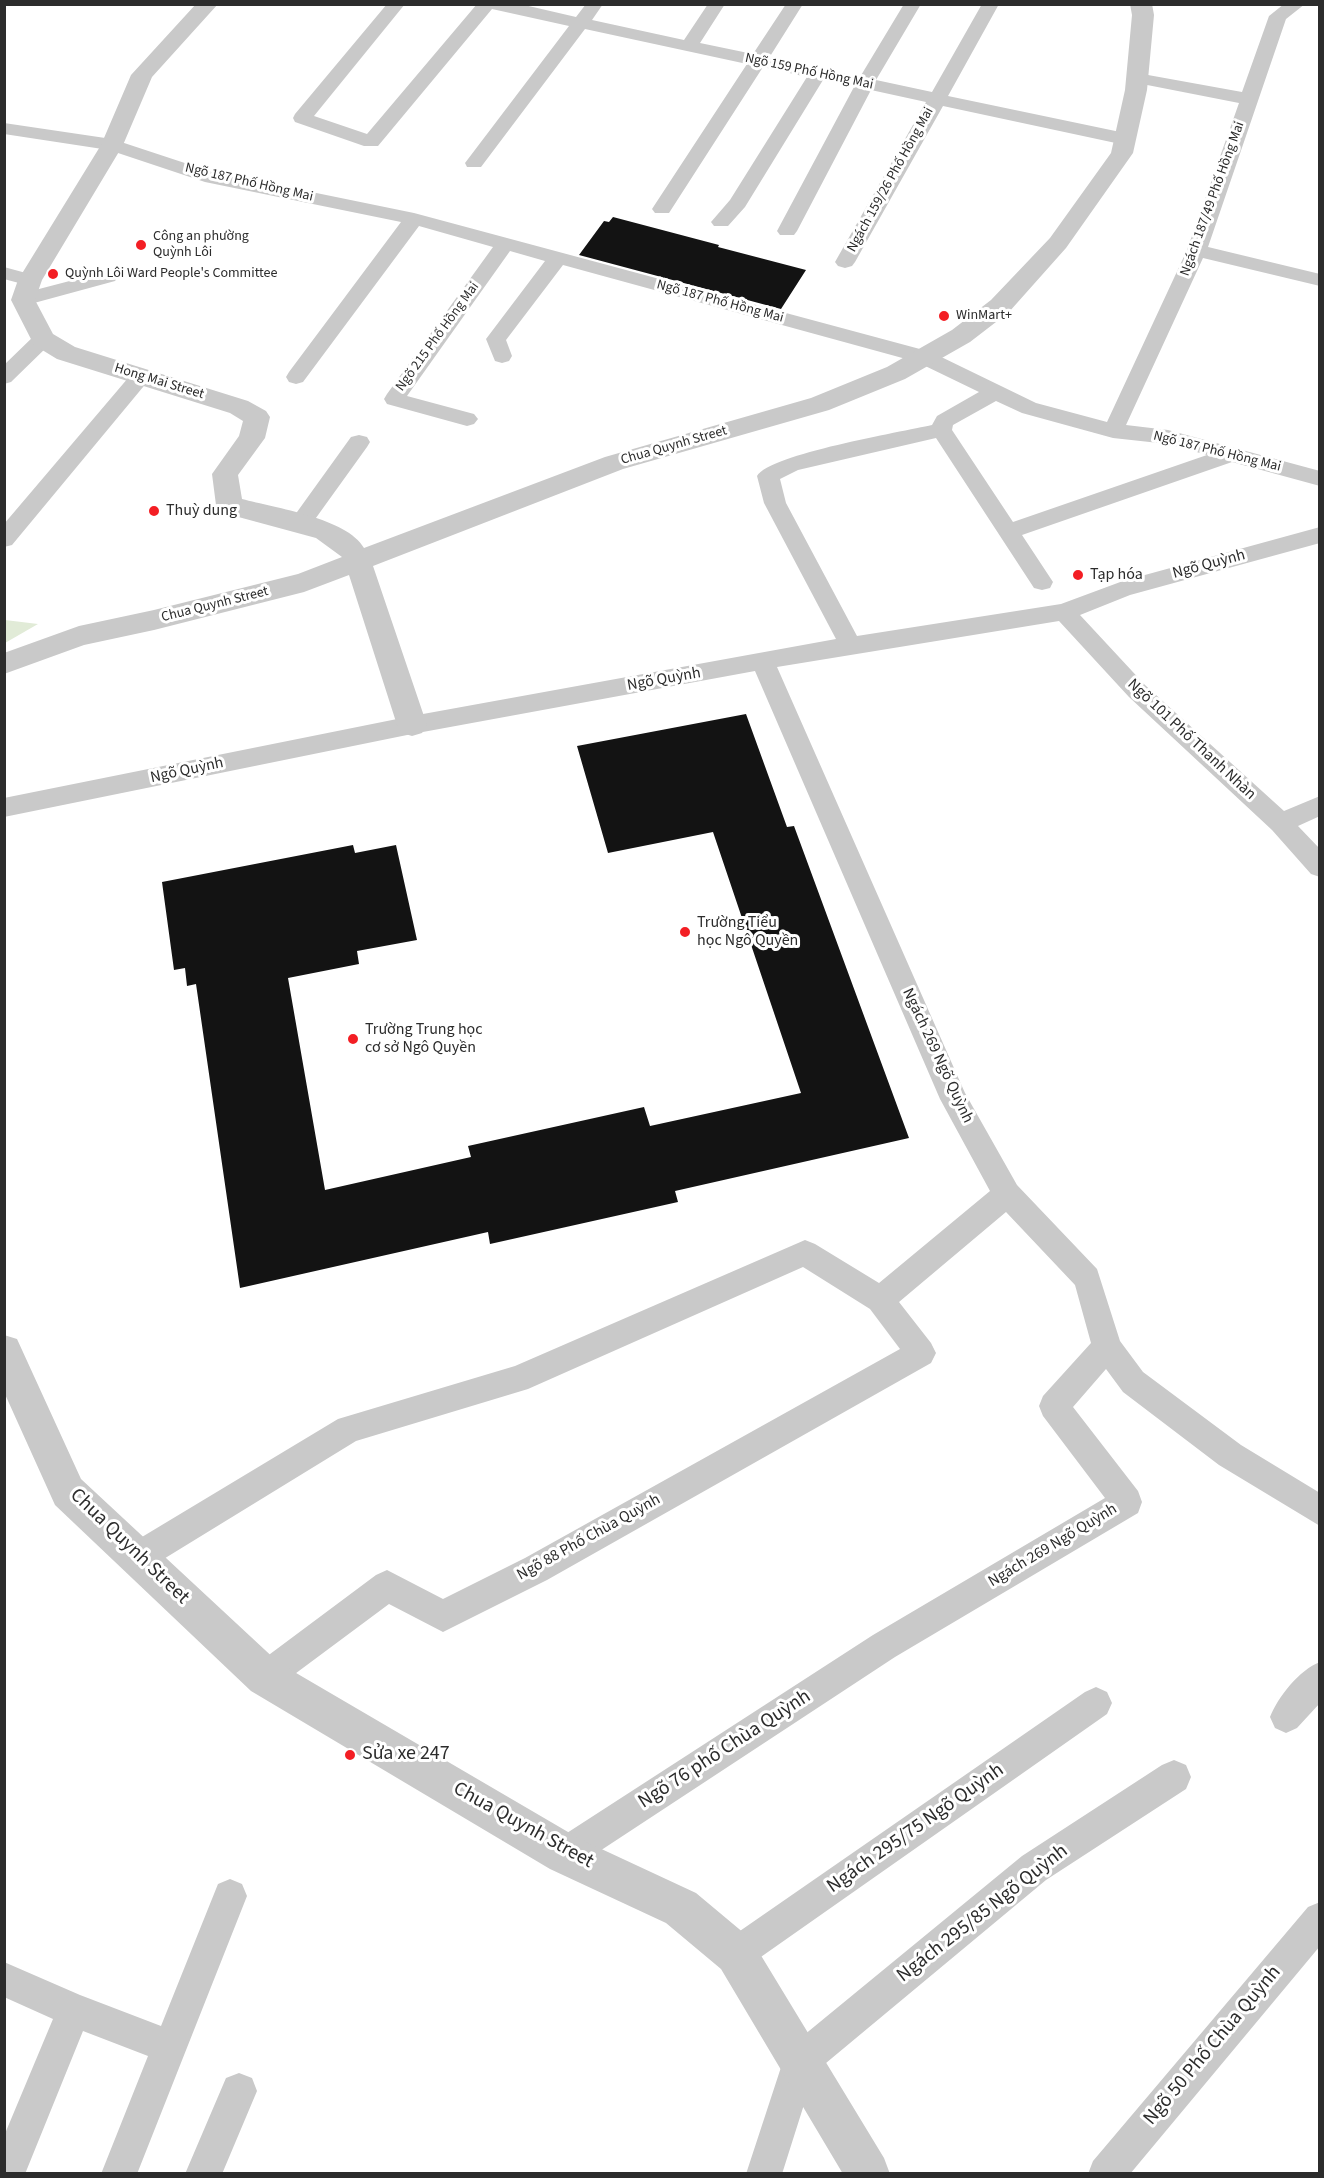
<!DOCTYPE html>
<meta charset="utf-8">
<style>
body{margin:0}
#map{position:relative;width:1324px;height:2178px;overflow:hidden;background:#fff;font-family:"Source Sans 3",sans-serif}
canvas{display:block}
.frame{position:absolute;inset:0;border:6px solid #2c2c2c;pointer-events:none}
</style>
<div id="map">
<canvas width="1324" height="2178"></canvas>
<div class="frame"></div>
</div>
<script>
const context = document.querySelector('canvas').getContext('2d');
context.lineJoin = 'round';
function fill(path, color) {
  context.fillStyle = color;
  context.fill(path, 'evenodd');
}
function stroke(path, color, width, dash) {
  context.strokeStyle = color;
  context.lineWidth = width;
  context.lineCap = dash ? 'butt' : 'round';
  context.setLineDash(dash || []);
  context.stroke(path);
}
function drawText(font, color, halo, rows, align = 'center') {
  context.font = font + ' "Source Sans 3",sans-serif';
  context.lineWidth = 6;
  context.setLineDash([]);
  context.textBaseline = 'middle';
  context.strokeStyle = halo;
  context.fillStyle = color;
  for (const [text, x, y, turn = 0] of rows) {
    context.save();
    context.translate(x, y);
    context.rotate((+turn || 0) * Math.PI / 180);
    context.textAlign = isNaN(turn) ? turn : align;
    if (halo) context.strokeText(text, 0, 0);
    context.fillText(text, 0, 0);
    context.restore();
  }
}
const green = new Path2D(`
 M5 620 38 624 5 643Z`);
const building = new Path2D(`
 M613 217 719 245 718 247 806 270 781 309 579 255 604 221 609 222Z
 M746 714 787 827 794 826 909 1138 675 1191 678 1202 490 1244 488 1232 240 1288 196 984 187 986 185 968 174 970 162 882 353 845 355 853 396 845 417 940 357 951 359 964 288 978 325 1190 471 1157 468 1146 644 1107 650 1126 801 1093 713 832 608 853 577 746Z`);
const lane = new Path2D(`
 M387 4H405L314 116 367 134 477 4H520L576 17 586 4H603L592 20 684 40 708 4H725L700 43 753 54 786 4H803L769 58 860 77 904 4H921L876 80 932 92 982 4H999L948 96 1125 133 1132 135 1134 139 1132 143 1125 145 943 106 855 262 852 266 845 268 838 266 835 262 926 102 871 90 797 231 794 235H780L777 231 854 87 823 80 745 207 728 226H714L711 222 730 200 807 77 763 67 669 213H655L652 209 747 64 585 29 481 167H467L465 163 569 26 492 9 378 146H364L295 122 293 118 295 114Z
 M1284 4H1305L1286 19 1208 247 1320 274V286L1203 258 1126 425 1168 430 1320 471V486L1232 462 1022 535 1053 582 1050 588 1042 590 1034 588 936 438 798 470 780 479 786 503 857 636 1061 604 1123 581 1320 527V543L1130 595 1080 615 1145 685 1284 811 1320 796V816L1298 826 1320 849V877L1311 874 1272 830 1129 697 1059 621 777 667 965 1093 1017 1185 1097 1269 1120 1341 1143 1372 1241 1445 1320 1493V1526L1219 1465 1123 1392 1106 1369 1073 1407 1138 1491 1142 1502 1138 1513 895 1657 577 1866 565 1871 553 1866 548 1854 553 1842 873 1635 1105 1498 1043 1416 1039 1406 1043 1396 1091 1343 1075 1285 1006 1212 899 1302 931 1343 936 1353 931 1363 547 1580 443 1632 389 1604 276 1688 265 1693 254 1688 249 1677 254 1666 376 1575 387 1570 443 1599 525 1558 900 1349 870 1309 803 1267 528 1389 356 1441 149 1568 138 1572 127 1568 122 1557 127 1546 338 1419 515 1366 805 1240 815 1244 879 1283 990 1191 940 1099 755 671 412 734 4 817V798L412 716 836 639 764 503 757 476C770 454 901 432 932 425L937 416 979 392 917 362 563 265 506 340 512 356 509 361 502 363 495 361 486 339 545 261 510 251 407 396 474 414 478 419 474 424 467 426 387 404 384 399 387 394 493 247 419 226 303 382 296 384 289 382 286 377 289 372 401 222 205 182 109 150 4 134V123L112 139 209 171 414 213 931 352 1036 403 1107 422 1187 250 1239 103 1137 83 1131 82 1128 78 1131 74 1137 73 1242 92 1269 16ZM996 401 1022 413 1113 438 1168 444 1207 455 1013 522 952 430 953 425Z
 M4 267 37 276 40 280 37 284 30 286 4 279Z
 M108 271 115 273 118 277 115 281 23 306 16 305 13 300 16 295Z
 M43 332 50 334 53 339 50 344 11 382 4 384V365L36 334Z
 M141 369 148 371 151 376 148 381 12 545 4 547V524L134 371Z
 M359 435 367 437 370 442 367 447 308 529 300 532 292 529 289 524 292 519 351 437Z
 M1320 1662V1703L1297 1728 1286 1733 1275 1728 1270 1717C1278 1697 1299 1670 1320 1662Z
 M1096 1687 1107 1692 1112 1703 1107 1714 748 1966 736 1971 724 1966 719 1954 724 1942 1085 1692Z
 M1174 1760 1186 1765 1191 1777 1186 1789 1046 1880 814 2073 782 2174H746L787 2049 1022 1856 1162 1765Z
 M230 1879 242 1884 247 1896 137 2174H101L148 2056 83 2031 25 2174H4V2136L53 2019 4 1997V1962L80 1995 161 2026 218 1884Z
 M1320 1902V1946L1130 2174H1088L1093 2161 1308 1907Z
 M239 2073 252 2078 257 2091 222 2174H185L226 2078Z`);
const street = new Path2D(`
 M196 4H218L152 77 123 145 42 280 35 300 53 334 75 347 248 401 266 411 270 417 265 438 238 475 242 499C275 508 347 518 364 548L605 457 811 398 887 367 952 330 991 300 1050 238 1111 153 1125 90 1132 15 1130 4H1152L1154 15 1147 90 1133 153 1066 248 1009 312 970 342 905 379 829 410 623 469 373 566 427 725 422 733 412 736 402 733 397 725 349 575 304 592 154 630 84 645 4 674V653L79 626 154 610 298 574 342 557 316 538 220 512 216 505 212 474 239 436 243 421 230 413 57 359 34 345 11 300 18 280 101 145 131 75Z
 M4 1335 17 1339 81 1479 279 1663 580 1839 696 1893 751 1939 884 2158 890 2174H843L721 1969 666 1923 550 1869 251 1691 55 1505 4 1392Z`);
const markers = [
 [141,245,6,"#f31e24"],
 [53,274,6,"#f31e24"],
 [944,316,6,"#f31e24"],
 [154,511,6,"#f31e24"],
 [1078,575,6,"#f31e24"],
 [685,932,6,"#f31e24"],
 [353,1039,6,"#f31e24"],
 [350,1755,6,"#f31e24"]
];
const farStreetnames = [
 ["Ngõ 159 Phố Hồng Mai",809,72,12],
 ["Ngách 159/26 Phố Hồng Mai",891,180,-61],
 ["Ngõ 187 Phố Hồng Mai",249,183,13],
 ["Ngách 187/49 Phố Hồng Mai",1213,199,-70],
 ["Ngõ 187 Phố Hồng Mai",720,302,15],
 ["Ngõ 215 Phố Hồng Mai",438,337,-54],
 ["Hong Mai Street",159,382,17],
 ["Chua Quynh Street",674,446,-16],
 ["Ngõ 187 Phố Hồng Mai",1217,452,14],
 ["Chua Quynh Street",215,605,-14]
];
const farPoinames = [
 ["Công an phường",153,237],
 ["Quỳnh Lôi",153,253],
 ["Quỳnh Lôi Ward People's Committee",65,274],
 ["WinMart+",956,316]
];
const poiNames = [
 ["Thuỳ dung",166,511],
 ["Tạp hóa",1090,575],
 ["Trường Tiểu",697,923],
 ["học Ngô Quyền",697,941],
 ["Trường Trung học",365,1030],
 ["cơ sở Ngô Quyền",365,1048]
];
const streetNames = [
 ["Ngõ Quỳnh",1209,565,-15],
 ["Ngõ Quỳnh",664,680,-10],
 ["Ngõ 101 Phố Thanh Nhàn",1191,740,43],
 ["Ngõ Quỳnh",187,771,-12],
 ["Ngách 269 Ngõ Quỳnh",937,1056,65],
 ["Ngõ 88 Phố Chùa Quỳnh",589,1538,-29],
 ["Ngách 269 Ngõ Quỳnh",1053,1546,-31]
];
const nearStreetnames = [
 ["Chua Quynh Street",129,1547,44],
 ["Ngõ 76 phố Chùa Quỳnh",725,1750,-33],
 ["Chua Quynh Street",523,1826,29],
 ["Ngách 295/75 Ngõ Quỳnh",916,1829,-35],
 ["Ngách 295/85 Ngõ Quỳnh",983,1914,-38],
 ["Ngõ 50 Phố Chùa Quỳnh",1213,2046,-50]
];
const nearPoinames = [
 ["Sửa xe 247",362,1755]
];
fill(green, '#e1ebd7');
fill(building, '#131313');
fill(lane, '#c9c9c9');
fill(street, '#c9c9c9');
for (const [x, y, r, color] of markers) {
  const dot = new Path2D();
  dot.arc(x, y, r, 0, 2 * Math.PI);
  context.fillStyle = color;
  context.fill(dot);
  stroke(dot, '#fff', 2);
}
drawText('14px', '#2c2c2c', '#fff', farStreetnames);
drawText('14px', '#2c2c2c', '#fff', farPoinames, 'left');
drawText('16px', '#2c2c2c', '#fff', poiNames, 'left');
drawText('16px', '#2c2c2c', '#fff', streetNames);
drawText('20px', '#2c2c2c', '#fff', nearStreetnames);
drawText('20px', '#2c2c2c', '#fff', nearPoinames, 'left');
</script>
